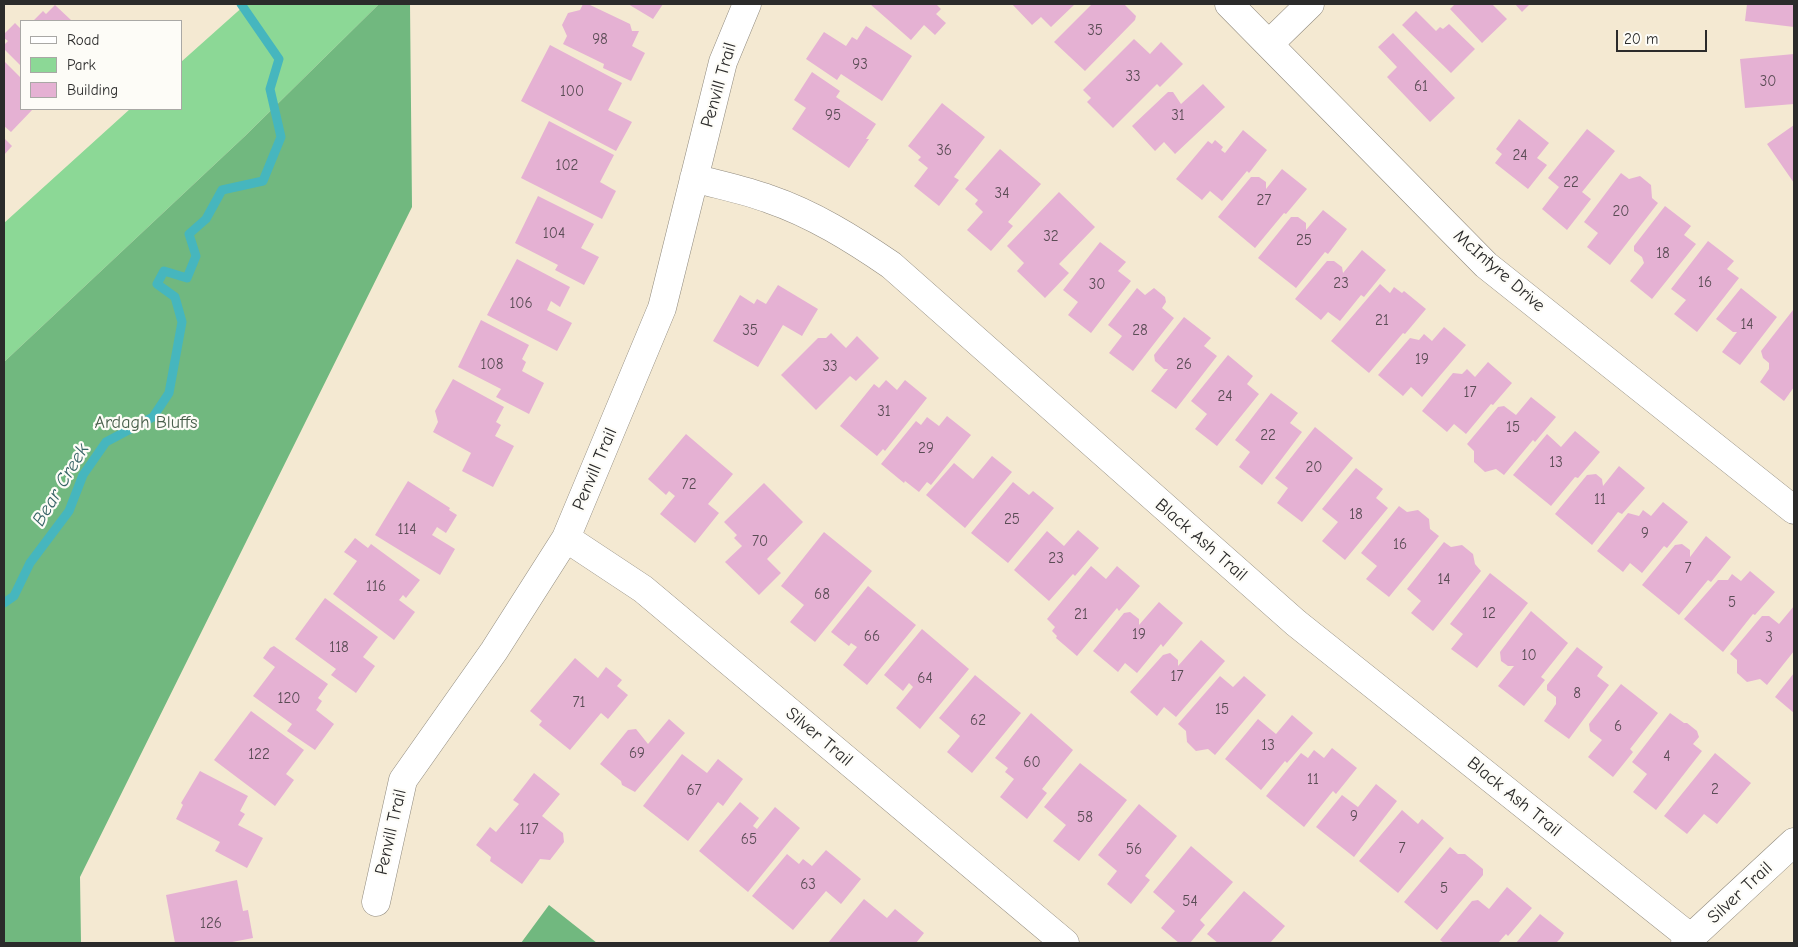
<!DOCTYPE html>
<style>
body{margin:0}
#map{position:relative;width:1798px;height:947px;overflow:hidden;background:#f4e9d2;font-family:"Comic Neue",sans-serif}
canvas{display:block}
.frame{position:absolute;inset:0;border:5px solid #2b2b2b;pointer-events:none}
.legend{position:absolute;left:20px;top:20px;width:162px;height:90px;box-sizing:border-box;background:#fdfcf7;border:1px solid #a9a8a5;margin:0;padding:6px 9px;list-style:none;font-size:15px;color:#2b2b2b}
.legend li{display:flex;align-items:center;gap:10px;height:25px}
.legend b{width:25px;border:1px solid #a9a8a5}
.scale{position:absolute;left:1616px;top:30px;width:91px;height:22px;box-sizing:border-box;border:2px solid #2b2b2b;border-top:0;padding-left:6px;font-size:15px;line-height:18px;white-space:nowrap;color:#2b2b2b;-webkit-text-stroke:4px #fdfcf7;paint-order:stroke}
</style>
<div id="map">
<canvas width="1798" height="947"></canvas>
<div class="frame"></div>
<ul class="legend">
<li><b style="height:6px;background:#fff"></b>Road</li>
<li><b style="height:14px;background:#8cd896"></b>Park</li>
<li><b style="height:14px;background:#e5b1d3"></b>Building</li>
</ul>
<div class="scale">20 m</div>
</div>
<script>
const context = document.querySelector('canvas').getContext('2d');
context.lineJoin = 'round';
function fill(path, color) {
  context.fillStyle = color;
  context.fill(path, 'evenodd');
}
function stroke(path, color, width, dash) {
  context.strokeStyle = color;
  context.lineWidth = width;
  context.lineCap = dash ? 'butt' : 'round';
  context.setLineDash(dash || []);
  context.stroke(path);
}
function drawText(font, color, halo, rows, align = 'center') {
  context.font = font + ' "Comic Neue",sans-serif';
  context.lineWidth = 4.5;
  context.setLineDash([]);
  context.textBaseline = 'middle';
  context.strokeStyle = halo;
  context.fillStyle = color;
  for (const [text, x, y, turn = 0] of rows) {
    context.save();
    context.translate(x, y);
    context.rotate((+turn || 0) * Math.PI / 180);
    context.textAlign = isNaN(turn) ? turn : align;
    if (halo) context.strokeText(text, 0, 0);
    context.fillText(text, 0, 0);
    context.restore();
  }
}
const green = new Path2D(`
 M246 4H379L245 136 4 362V223L130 109H181V62Z`);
const forest = new Path2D(`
 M379 4H410L412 207 80 877 81 943H4V362L245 136Z
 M549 905 597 943H521Z`);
const stream = new Path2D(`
 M4 603 14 596 30 563 69 511 83 475 106 442 153 417 169 393 182 322 175 297 157 284 164 271 187 278 196 256 189 234 206 219 222 190 263 181 281 137 270 89 279 59 241 4`);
const building = new Path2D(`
 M583 4H588L630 24 632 31H639L632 46 645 53 631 81 603 68 604 64 563 44 567 36 562 25 568 13 580 10Z
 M628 4H663L653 19Z
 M870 4H936L941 9 936 14 946 23 935 35 924 25 911 40Z
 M1012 4H1075L1051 27 1041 17 1032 25Z
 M1092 4H1124L1136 16 1135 20 1085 71 1054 42Z
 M1455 4H1492L1507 19 1482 43 1450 9Z
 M1515 4H1530L1522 12Z
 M1747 4H1794V27L1745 21Z
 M55 5 72 21H33L43 11 46 14Z
 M1416 11 1436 31 1440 27 1443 29 1449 24 1475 49 1451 73 1402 25Z
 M15 23 21 29V66L4 49V45L8 41 4 38V34Z
 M866 26 912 56 882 101 841 74 837 80 806 59 824 32 846 46 852 37 857 40Z
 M1393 33 1455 98 1430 122 1387 77 1397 67 1378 47Z
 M1134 39 1150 54 1161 42 1183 64 1160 87 1157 84 1113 128 1087 102 1091 98 1083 90Z
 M550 45 622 83 608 110 632 122 616 151 521 101Z
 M1794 54V104L1745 108 1740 59Z
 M4 61 21 78V109H33L11 132 4 126Z
 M812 72 840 91 836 97 876 124 866 139H869L849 168 792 129 806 108 794 100Z
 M1203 84 1225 107 1175 154 1164 142 1155 151 1132 126 1168 92H1173L1181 104Z
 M942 103 985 137 954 177 959 180 939 206 914 186 928 168 918 160 921 157 908 146Z
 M1519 119 1549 143 1537 158 1547 165 1528 189 1495 163 1502 154 1496 149Z
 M549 121 614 155 600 182 616 191 602 219 521 178Z
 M1794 125V183L1767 144Z
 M1587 129 1615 151 1582 192 1591 199 1567 230 1542 209 1559 187 1548 178Z
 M1243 130 1267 150 1249 173 1247 171 1222 201 1210 191 1202 200 1176 179 1208 141 1212 144 1215 140 1223 147 1221 150 1225 153Z
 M4 138 12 146 4 155Z
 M1000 149 1041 184 1008 222 1013 226 991 251 967 230 983 212 975 204 978 200 965 189Z
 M1282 169 1307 189 1286 214 1284 213 1255 248 1218 217 1251 177H1259L1266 182V189Z
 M1621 173 1629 179 1640 176 1651 185 1652 198 1658 203 1610 265 1587 247 1598 233 1584 222Z
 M1059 192 1095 227 1059 264 1069 273 1045 298 1017 271 1024 263 1007 246Z
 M538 196 594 224 581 248 599 257 584 285 555 270 558 265 515 243Z
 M1665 206 1691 226 1684 235 1696 244 1652 299 1630 281 1644 263 1642 257 1634 251V246Z
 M1323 210 1347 229 1328 254 1325 252 1296 288 1258 258 1291 217H1298L1306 223V230Z
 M1708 241 1734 261 1727 269 1739 278 1697 332 1674 314 1686 300 1671 289Z
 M1100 242 1126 262 1118 271 1131 281 1091 333 1068 315 1078 302 1063 290Z
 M1362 250 1386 270 1364 297 1361 295 1340 321 1328 312 1321 320 1295 299 1327 261H1334L1342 267 1343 273Z
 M517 259 570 287 560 307 551 301 547 310 572 323 557 351 487 315Z
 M1380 284 1390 293 1394 287 1402 293 1404 291 1426 309 1405 334 1403 333 1369 373 1331 341Z
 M778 285 818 309 802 336 783 325 758 367 713 341 740 295 754 304 757 299 766 304Z
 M1137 288 1145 295 1154 288 1165 297 1166 302 1162 308 1174 318 1133 371 1109 353 1122 336 1108 325Z
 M1741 288 1777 317 1740 365 1722 352 1737 332H1733L1716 319Z
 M1793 310 1794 311V387L1784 401 1760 382 1769 369V363L1763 358 1761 351Z
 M1184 317 1211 338 1204 346 1217 356 1176 409 1151 391 1168 369H1164L1155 361 1154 355Z
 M481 320 529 345 522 359 526 362 522 371 544 383 529 414 496 397 501 389 458 367Z
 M1444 327 1466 345 1422 397 1411 387 1403 396 1378 375 1410 338 1419 340 1424 334 1432 341Z
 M831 333 846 348 857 336 879 358 856 381 850 376 816 410 781 375 818 338H826Z
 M1228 355 1253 376 1247 384 1259 394 1217 446 1195 429 1207 414 1191 401Z
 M1488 362 1512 383 1493 405 1491 404 1466 434 1454 424 1447 432 1422 411 1453 373 1462 374 1467 369 1475 377Z
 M453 379 504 407 496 422 501 425 495 436 514 446 493 487 462 471 471 453 433 432 438 422 435 411Z
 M886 380 897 390 905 380 927 398 885 451 883 449 877 456 840 426 874 384 879 388Z
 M1271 393 1298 413 1290 423 1302 432 1262 485 1239 467 1250 452 1235 440Z
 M1531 397 1556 417 1535 442 1533 440 1504 475 1496 469 1485 472 1474 462V451L1467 444 1498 407 1504 406 1516 415Z
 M947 416 971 435 931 485 927 482 919 492 905 481 904 483 881 464 916 421 921 425 927 417 939 426Z
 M1315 427 1353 458 1302 522 1277 503 1288 488 1275 478Z
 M1575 431 1600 452 1578 478 1575 477 1551 506 1513 475 1547 434 1561 447Z
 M686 434 733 474 708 504 719 513 695 543 660 514 675 496 669 491 666 495 648 479Z
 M992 456 1012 472 965 528 926 495 954 463 973 479Z
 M1619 466 1645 488 1622 514 1618 512 1592 545 1555 514 1587 475 1596 474 1602 479 1603 486Z
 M1356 468 1383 489 1376 498 1388 508 1345 560 1322 541 1338 522 1322 509Z
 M408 481 450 508 449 510 457 515 446 533 437 527 432 535 455 549 440 575 375 535Z
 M1013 482 1029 495 1033 491 1054 508 1008 563 971 533Z
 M764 483 803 522 767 559 781 573 759 595 725 562 742 546 734 538 737 535 724 522Z
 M1663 502 1688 522 1667 548 1664 546 1642 573 1630 563 1623 572 1597 551 1628 513 1639 516 1643 510 1651 516Z
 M1399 506 1407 512 1418 510 1429 519 1430 529 1439 536 1389 597 1366 579 1377 566 1361 553Z
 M1078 530 1099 548 1075 576 1073 574 1049 601 1014 570 1047 531 1064 546Z
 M824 532 872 571 815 642 790 622 804 605 781 586Z
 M1706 536 1731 557 1711 582 1708 580 1679 615 1642 585 1675 545 1682 544 1690 550V557Z
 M355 538 368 548 371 544 420 580 406 598 403 595 399 600 415 612 394 640 333 594 357 561 344 552Z
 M1444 542 1451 547 1462 545 1473 554 1475 564 1481 571 1433 631 1411 613 1421 601 1407 589Z
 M1091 566 1106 579 1117 566 1140 586 1119 611 1117 608 1077 656 1056 638 1057 636 1052 631 1055 627 1047 619Z
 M1750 571 1775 592 1755 615 1753 614 1723 652 1684 619 1718 580H1728L1732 574 1741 581Z
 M1490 573 1528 603 1477 668 1451 649 1463 634 1450 624Z
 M868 586 916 625 867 685 843 665 857 647 851 643 849 646 831 632Z
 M325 598 378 637 363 657 375 666 356 693 331 675 336 669 295 639Z
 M1159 602 1183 623 1163 647 1161 644 1137 673 1125 663 1118 672 1093 651 1124 613 1130 612 1139 619V625Z
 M1794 606V651L1767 685 1760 679 1747 682 1737 673V660L1730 654 1762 616H1769L1779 624Z
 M1531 611 1568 643 1541 677 1545 680 1524 706 1498 686 1514 666H1508L1501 661 1500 652Z
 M922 629 969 669 920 729 896 708 913 687 909 683 903 691 884 675Z
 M1201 640 1225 661 1176 717 1164 707 1157 716 1130 692 1163 655 1170 653 1178 660V666Z
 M274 646 328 684 318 698 322 701 316 710 334 724 315 750 287 731 292 724 253 696 275 667 263 658 270 648Z
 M1577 647 1603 667 1597 676 1609 685 1569 739 1544 721 1556 704V697L1547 690V685Z
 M575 658 598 678 606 667 622 680 617 686 628 695 608 719 601 713 570 750 539 725 542 721 530 711Z
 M1794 673V713L1775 697Z
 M975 675 1021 713 972 773 947 752 960 736 939 718Z
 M1220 676 1233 687 1244 676 1266 695 1215 755 1208 749 1196 751 1187 742 1186 731 1178 724Z
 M1621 684 1658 713 1630 749 1633 752 1613 777 1588 757 1602 740 1590 731 1589 724Z
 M251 711 304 750 286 774 294 780 275 806 214 760Z
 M1031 713 1073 750 1042 789 1047 793 1027 819 1000 797 1014 779 1005 772 1008 768 995 758Z
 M1670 713 1684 723H1687L1697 731 1699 737 1693 744 1702 751 1656 810 1633 792 1647 774 1632 762Z
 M1292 715 1313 733 1287 763 1285 761 1261 790 1225 759 1258 719 1276 734Z
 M669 719 685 733 635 792 622 785 621 781 600 764 628 730 636 729 648 744Z
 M1332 748 1357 768 1336 794 1333 791 1304 827 1266 796 1301 753 1308 758 1314 750 1324 758Z
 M1715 753 1751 783 1717 824 1704 814 1687 834 1664 816Z
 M682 754 707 773 718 759 743 779 723 806 718 802 688 841 643 806Z
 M1080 763 1127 800 1079 861 1053 841 1066 825 1044 807Z
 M200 771 248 796 240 811 245 814 238 825 263 838 247 868 215 851 220 842 176 819 183 805 181 803Z
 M534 773 560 794 542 816 563 833 564 842 550 860 540 859 522 884 490 861 491 857 476 845 490 827 496 832 519 804 513 800Z
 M1376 784 1397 801 1354 857 1316 827 1342 795 1358 807Z
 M740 802 759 818 753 826 757 829 775 807 800 828 748 892 699 851Z
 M1139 804 1177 836 1145 876 1150 880 1131 904 1107 884 1117 871 1098 855Z
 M1402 810 1418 824 1422 819 1444 838 1398 893 1359 861Z
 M1191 846 1233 882 1200 920 1205 925 1190 943H1179L1161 928 1175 911 1153 892Z
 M1450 847 1458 854H1465L1483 869V875L1437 930 1404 902Z
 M826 850 861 879 841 904 826 891 793 930 752 896 787 854 799 864 803 859 812 866Z
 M237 880 243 911 248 910 253 938 227 943H175L166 895Z
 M1507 887 1532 908 1508 936 1506 934 1498 943H1444L1440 940 1472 901 1478 900 1489 909Z
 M1244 891 1285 926 1270 943H1218L1207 934Z
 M864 899 887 918 895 909 924 933 916 943H828Z
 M1540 914 1564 933 1560 939 1556 943H1516Z`);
const minor = new Path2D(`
 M1229 4 1486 265 1794 510
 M1269 44 1310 4
 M694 178C719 185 745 190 769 199 813 214 853 239 891 265L1296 623 1691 938
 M566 538 643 589 1065 943
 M376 902 403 780 494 651 566 538 662 308 723 62 747 4
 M1685 943 1794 842`);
const numberNames = [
 ["35",1095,31],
 ["98",600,40],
 ["93",860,65],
 ["33",1133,77],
 ["30",1768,82],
 ["61",1421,87],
 ["100",572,92],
 ["95",833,116],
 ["31",1178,116],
 ["36",944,151],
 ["24",1520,156],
 ["102",567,166],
 ["22",1571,183],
 ["34",1002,194],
 ["27",1264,201],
 ["20",1621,212],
 ["104",554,234],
 ["32",1051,237],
 ["25",1304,241],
 ["18",1663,254],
 ["16",1705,283],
 ["23",1341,284],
 ["30",1097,285],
 ["106",521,304],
 ["21",1382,321],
 ["14",1747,325],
 ["35",750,331],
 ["28",1140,331],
 ["19",1422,360],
 ["108",492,365],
 ["26",1184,365],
 ["33",830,367],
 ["17",1470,393],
 ["24",1225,397],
 ["31",884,412],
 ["15",1513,428],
 ["22",1268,436],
 ["29",926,449],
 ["13",1556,463],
 ["20",1314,468],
 ["72",689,485],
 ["11",1600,500],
 ["18",1356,515],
 ["25",1012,520],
 ["114",407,530],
 ["9",1645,534],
 ["70",760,542],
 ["16",1400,545],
 ["23",1056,559],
 ["7",1688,569],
 ["14",1444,580],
 ["116",376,587],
 ["68",822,595],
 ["5",1732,603],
 ["12",1489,614],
 ["21",1081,615],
 ["19",1139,635],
 ["66",872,637],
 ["3",1769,638],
 ["118",339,648],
 ["10",1529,656],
 ["17",1177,677],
 ["64",925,679],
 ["8",1577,694],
 ["120",289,699],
 ["71",579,703],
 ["15",1222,710],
 ["62",978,721],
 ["6",1618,727],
 ["13",1268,746],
 ["69",637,754],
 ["122",259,755],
 ["4",1667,757],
 ["60",1032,763],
 ["11",1313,780],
 ["2",1715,790],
 ["67",694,791],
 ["9",1354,817],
 ["58",1085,818],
 ["117",529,830],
 ["65",749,840],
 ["7",1402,849],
 ["56",1134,850],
 ["63",808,885],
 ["5",1444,889],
 ["54",1190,902],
 ["126",211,924]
];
const streetNames = [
 ["Penvill Trail",719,85,-74],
 ["McIntyre Drive",1499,271,41],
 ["Penvill Trail",595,469,-67],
 ["Black Ash Trail",1201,540,41],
 ["Silver Trail",819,737,40],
 ["Black Ash Trail",1514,797,39],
 ["Penvill Trail",391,832,-77],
 ["Silver Trail",1740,893,-43]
];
const parkNames = [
 ["Ardagh Bluffs",146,423]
];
const waterNames = [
 ["Bear Creek",61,485,-59]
];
fill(green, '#8cd896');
fill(forest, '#71b87f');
stroke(stream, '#46b6be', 9);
fill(building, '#e5b1d3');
stroke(minor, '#908a7e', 29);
stroke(minor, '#fff', 28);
drawText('15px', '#5a4c55', null, numberNames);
drawText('18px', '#2b2b2b', '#fdfcf7', streetNames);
drawText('18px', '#485f4b', '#fdfcf7', parkNames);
drawText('italic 19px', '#366366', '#fdfcf7', waterNames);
</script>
